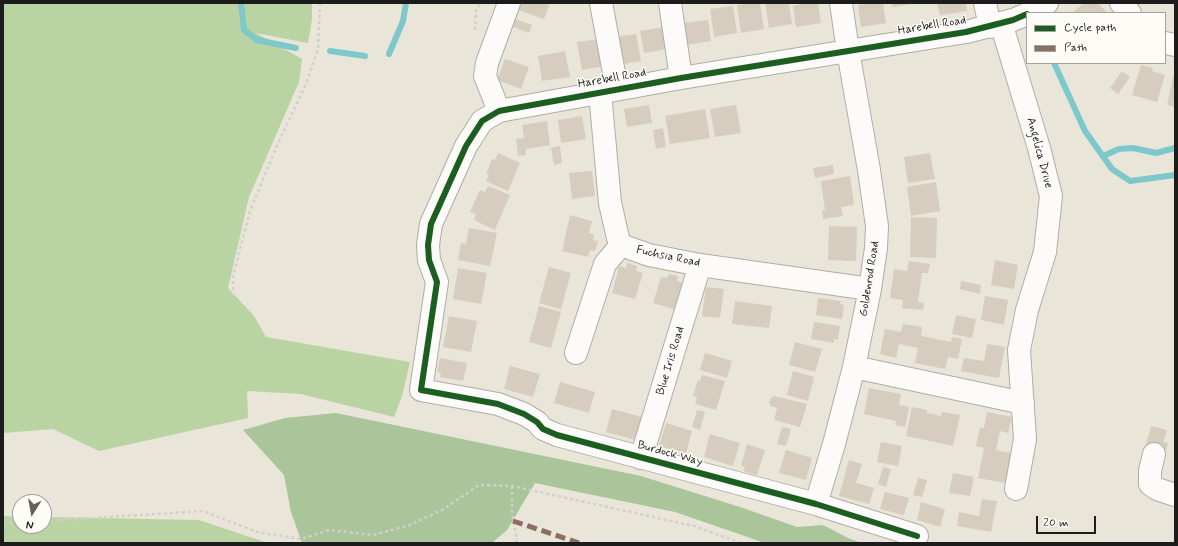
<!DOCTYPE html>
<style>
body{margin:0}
#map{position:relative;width:1178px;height:546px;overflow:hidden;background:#e9e5d8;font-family:Mynerve,sans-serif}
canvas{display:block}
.frame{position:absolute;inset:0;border:4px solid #1c1c1c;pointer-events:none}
.legend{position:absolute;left:1026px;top:12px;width:140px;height:52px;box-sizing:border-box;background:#fdfcf7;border:1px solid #a3a29f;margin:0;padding:5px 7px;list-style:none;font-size:12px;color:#1c1c1c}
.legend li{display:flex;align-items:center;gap:8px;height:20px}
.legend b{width:20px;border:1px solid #a3a29f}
.north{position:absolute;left:12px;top:494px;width:40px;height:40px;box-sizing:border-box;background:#fdfcf7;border:1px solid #a3a29f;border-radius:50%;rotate:191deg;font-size:11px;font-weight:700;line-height:16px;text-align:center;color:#1c1c1c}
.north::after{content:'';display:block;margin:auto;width:14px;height:18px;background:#64625e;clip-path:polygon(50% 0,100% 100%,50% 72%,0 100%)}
.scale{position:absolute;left:1036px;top:516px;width:60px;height:18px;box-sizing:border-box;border:2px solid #1c1c1c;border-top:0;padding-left:5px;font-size:12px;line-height:14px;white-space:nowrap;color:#1c1c1c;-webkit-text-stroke:3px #fdfcf7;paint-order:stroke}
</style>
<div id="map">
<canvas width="1178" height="546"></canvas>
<div class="frame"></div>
<ul class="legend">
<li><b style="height:5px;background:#1b5e20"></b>Cycle path</li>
<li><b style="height:5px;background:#8d6e63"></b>Path</li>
</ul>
<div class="north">N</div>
<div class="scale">20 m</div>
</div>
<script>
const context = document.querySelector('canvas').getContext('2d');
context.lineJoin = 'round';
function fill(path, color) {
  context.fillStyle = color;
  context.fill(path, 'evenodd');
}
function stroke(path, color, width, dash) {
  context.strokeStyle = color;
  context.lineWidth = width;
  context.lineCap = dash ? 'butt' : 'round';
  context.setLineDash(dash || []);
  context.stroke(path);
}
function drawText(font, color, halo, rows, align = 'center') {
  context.font = font + ' Mynerve,sans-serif';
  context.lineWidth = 3;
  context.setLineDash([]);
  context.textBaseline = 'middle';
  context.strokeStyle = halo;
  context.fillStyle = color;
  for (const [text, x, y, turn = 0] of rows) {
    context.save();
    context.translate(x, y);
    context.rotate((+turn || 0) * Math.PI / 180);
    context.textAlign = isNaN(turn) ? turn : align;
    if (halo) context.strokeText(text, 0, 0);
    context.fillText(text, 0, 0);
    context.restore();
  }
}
const green = new Path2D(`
 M3 3H312V19L308 43 256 33 302 59 299 82 249 197 228 288 254 316 266 337 410 362 402 396 394 417 301 394 247 391 248 418 99 451 53 429 3 433Z
 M3 516 20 517V526H44V517L199 520 268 543H3Z`);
const forest = new Path2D(`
 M336 413 641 476 743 508 797 527 823 525 848 538 862 543H765L675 512 535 483 507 530 492 543H302L291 512 284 475 243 430 285 418Z`);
const stream = new Path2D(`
 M241 3 244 30 257 40 296 48
 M330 51 365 56
 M389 54 403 21 406 3
 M1054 63 1085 131 1112 169 1130 181 1175 175
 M1103 156 1119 149 1133 148 1156 153 1175 148`);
const building = new Path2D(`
 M521 3H550L544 19 518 10Z
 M750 3H760L764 29 741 33 737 5Z
 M765 3H789L792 24 769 28Z
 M805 3H818L821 23 796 27 793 6Z
 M870 3H883L886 23 861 27 858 5Z
 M892 3H911V4L893 7Z
 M937 3H966L967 11 940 15Z
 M1084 3H1098L1107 13H1072Z
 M733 6 737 33 714 37 710 9Z
 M515 19 532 25 529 33 513 27Z
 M708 20 711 41 686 45 683 23Z
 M665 27 668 49 644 53 640 31Z
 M636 34 641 61 617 65 613 37Z
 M600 39 605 66 582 70 577 42Z
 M565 51 570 77 542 81 538 56Z
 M505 59 529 67 521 89 497 80Z
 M1141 65 1153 68 1152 71 1165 75 1157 102 1132 95Z
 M1122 71 1130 77 1118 94 1110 88Z
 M1173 76 1175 77V107L1167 105Z
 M649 105 652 123 627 127 624 109Z
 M736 105 741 133 715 137 710 109Z
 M705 109 710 138 670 144 665 116Z
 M582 116 586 139 561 143 558 120Z
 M547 121 550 145 526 149V155L518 156 516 139 524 138 522 125Z
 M663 128 666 147 656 149 653 130Z
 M560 146 562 163 554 165 551 148Z
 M498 153 520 163 508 191 486 181 489 175 486 174 492 159 495 160Z
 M930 153 935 179 908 183 904 157Z
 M833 165 834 174 815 178 813 168Z
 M592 171 595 196 572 199 569 173Z
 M850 176 854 205 841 207 843 216 823 219 822 210H825L821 181Z
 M936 182 940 211 911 216 907 187Z
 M488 186 510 195 495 230 474 220 476 214 470 212 480 190 485 192Z
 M570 215 592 221 589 233 594 234 593 240 598 241 595 251 590 250 588 257 562 251Z
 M911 217 937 218 936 258 910 257Z
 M829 226 857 227 856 261 828 260Z
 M469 228 497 233 490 266 458 260 461 243 466 244Z
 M995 260 1018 265 1014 289 991 285Z
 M909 261 930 264 928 273H922L918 302 924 303 923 310 902 308 903 300 890 298 894 269 907 271Z
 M627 263 637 266 636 271 643 273 635 299 612 293 619 266 626 268Z
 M549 267 571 273 561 309 539 303Z
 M458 268 487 273 481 304 453 299Z
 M669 274 678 276 677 281 684 283 677 310 653 303 661 277 667 278Z
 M961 281 981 285 980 294 960 289Z
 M706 287 724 289 720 318 702 316Z
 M985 296 1008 300 1004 325 981 320Z
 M818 298 841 301 840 304 844 305 842 319 816 315Z
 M735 301 772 306 769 328 732 324Z
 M539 306 561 312 551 348 529 342Z
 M956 315 976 319 972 338 952 334Z
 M449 316 477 321 471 352 443 347Z
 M814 322 840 326 838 340 834 339V343L811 339Z
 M903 324 922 327 921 336 951 342 952 337 962 339 958 359 948 357 945 369 915 363 918 348 899 344 896 358 880 354 885 329 901 332Z
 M795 342 822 349 815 372 789 365Z
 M987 344 1005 347 999 378 961 371 964 358 984 361Z
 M705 353 732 361 727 378 700 370Z
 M440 358 467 363 463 381 440 377 441 373 437 372Z
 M510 366 540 374 533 397 504 389Z
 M793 371 814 377 808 401 787 395Z
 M702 375 725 381 716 410 695 404 697 397 693 396 698 380 700 381Z
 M560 382 595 392 589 413 554 403Z
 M869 388 901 394 899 405 909 407 905 427 895 425 896 421 864 414Z
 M774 396 807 404 800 427 774 420 777 408 771 406 769 402 771 398Z
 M912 407 927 410V413L941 416 942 412 960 415 953 446 906 436Z
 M612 409 642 417 635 440 606 432Z
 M697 410 705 412 700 430 692 427Z
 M987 412 1012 417 1008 433 1000 431 996 450 1011 453 1005 483 978 478 984 448 976 446 980 427 984 428Z
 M666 423 692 431 686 453 659 446Z
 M1151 426 1167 430 1163 442 1168 443 1165 453 1145 448Z
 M782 427 791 429 786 446 777 444Z
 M710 434 740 443 733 466 704 457Z
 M881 442 902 446 898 466 877 462Z
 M747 444 765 450 757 475 743 471 745 467 741 466Z
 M786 450 812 458 806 480 779 473Z
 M849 460 862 464 856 483 874 488 869 504 839 496Z
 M883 467 891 469 886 487 878 484Z
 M953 473 974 477 970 496 949 493Z
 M918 478 927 480 922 497 913 495Z
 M885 492 909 498 904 515 880 509Z
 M982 499 997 501 991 532 957 526 959 512 979 516Z
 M921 502 945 509 940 527 917 520Z`);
const path = new Path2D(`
 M475 30 476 10 481 3
 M233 296V276L250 211 275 150 306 84 318 49 320 3
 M512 486V511L517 543
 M44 521 203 511 257 532 301 539 329 530 373 535 410 525 444 509 479 485 512 486 694 526 741 543
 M3 523 20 522`);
const minor = new Path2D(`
 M601 3 617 89
 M670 3 681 78
 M985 3 990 27
 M1121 3 1130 13
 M1028 13 1047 3
 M1001 23 1039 148 1051 196 1045 252 1027 310 1019 350 1025 439 1016 489
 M1165 43 1175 45
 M600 92 610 203 618 238 621 245 649 255 700 265 870 289
 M499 111 485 76 487 63 509 3
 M576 353 605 264 621 245
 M854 367 1023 403
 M1154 454 1150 471V484L1157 489 1175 495
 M641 458 700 265
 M816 504 834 444 854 367 870 289 876 248 877 226 869 170 848 51 841 3
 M917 536 816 504 557 435 543 429 537 422 524 414 498 404 421 390 437 282 429 260 428 245 431 224 466 146 482 121 499 111 681 78 966 32 1013 20 1027 14`);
const quiet = new Path2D(`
 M513 521 579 543`);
const cycleway = new Path2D(`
 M917 536 816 504 557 435 543 429 537 422 524 414 498 404 421 390 437 282 429 260 428 245 431 224 466 146 482 121 499 111 681 78 966 32 1013 20 1027 14`);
const streetNames = [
 ["Harebell Road",932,26,-9],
 ["Harebell Road",612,79,-10],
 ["Angelica Drive",1039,153,75],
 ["Fuchsia Road",668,257,12],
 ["Goldenrod Road",870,279,-81],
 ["Blue Iris Road",671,361,-73],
 ["Burdock Way",670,454,15]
];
fill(green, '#b9d3a2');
fill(forest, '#a9c599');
stroke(stream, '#7cc8cb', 6);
fill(building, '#d6cdbf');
stroke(minor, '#b0ada5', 24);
stroke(path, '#d1d0cc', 2.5, [3, 3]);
stroke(minor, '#fcfbf9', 22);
stroke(quiet, '#8d6e63', 5, [10, 5]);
stroke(cycleway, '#1b5e20', 6);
drawText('12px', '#1c1c1c', '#fdfcf7', streetNames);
</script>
